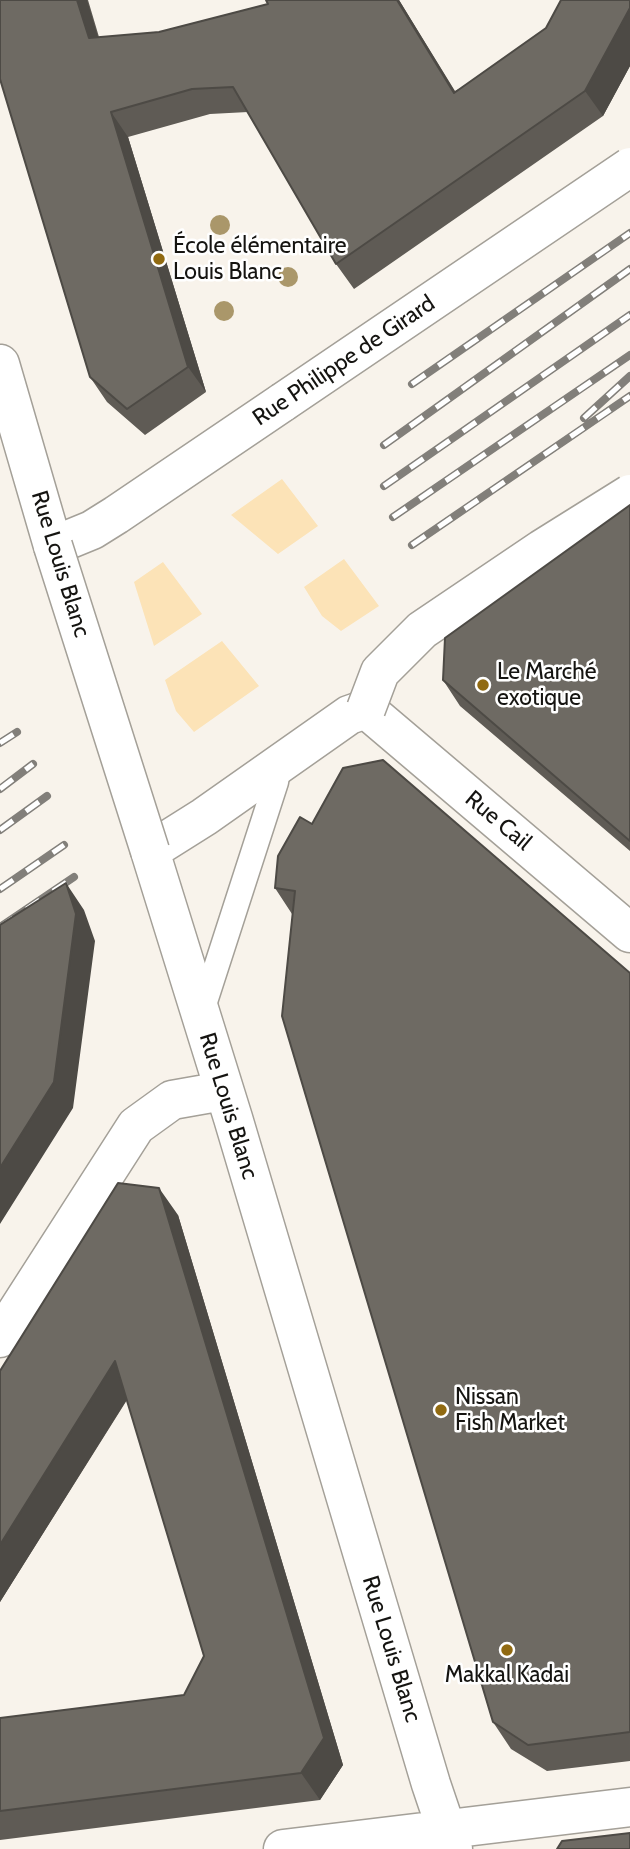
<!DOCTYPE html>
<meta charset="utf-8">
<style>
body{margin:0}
canvas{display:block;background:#f8f3eb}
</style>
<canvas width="630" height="1849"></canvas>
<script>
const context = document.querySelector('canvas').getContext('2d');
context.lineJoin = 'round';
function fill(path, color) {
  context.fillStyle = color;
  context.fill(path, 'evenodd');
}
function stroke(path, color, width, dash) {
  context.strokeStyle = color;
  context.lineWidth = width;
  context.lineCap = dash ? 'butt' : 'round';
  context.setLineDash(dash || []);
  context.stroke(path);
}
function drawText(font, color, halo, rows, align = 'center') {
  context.font = font + ' Cabin,sans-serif';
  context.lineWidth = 5;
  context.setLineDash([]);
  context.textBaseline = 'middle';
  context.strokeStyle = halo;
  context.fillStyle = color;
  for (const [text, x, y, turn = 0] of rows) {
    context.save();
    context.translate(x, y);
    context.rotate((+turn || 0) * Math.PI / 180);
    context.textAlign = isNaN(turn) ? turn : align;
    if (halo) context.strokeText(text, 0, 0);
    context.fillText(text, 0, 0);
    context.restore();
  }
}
const green = new Path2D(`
 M282 479 318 526 278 554 231 515Z
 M344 559 379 606 341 631 322 616 304 587Z
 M163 562 202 614 154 646 134 582Z
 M222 641 259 686 194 732 176 711 165 680Z`);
const lane = new Path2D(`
 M201 1014 276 782 279 764`);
const street = new Path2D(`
 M0 364 53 546 92 530 116 515 283 402
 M0 1338 136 1126 172 1100 223 1091
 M283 1849 630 1807
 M453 1849 431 1784 233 1118 150 851 204 817 349 715 366 709 630 933`);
const rail = new Path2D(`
 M412 384 630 233
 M584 418 630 376
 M384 445 630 269
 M384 486 630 315
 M393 517 630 355
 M412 545 630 396
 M0 743 17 732
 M0 789 33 764
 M0 830 47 796
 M0 889 64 845
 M0 927 74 877`);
const streetBridge = new Path2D(`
 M283 402 630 167
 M53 546 150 851
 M366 709 380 672 422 630 542 549 630 494`);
const trees = [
 [220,225],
 [288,277],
 [224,311]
];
const wall = new Path2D(`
 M0 0H88L99 37 159 32 268 4 266 0H399L455 91 630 0V66L603 116 354 289 336 264 248 112 210 114 128 137 206 392 145 435 107 402 90 377Z
 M630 505V851L460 706 443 680Z
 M312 824 630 973V1761L547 1771 511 1749 493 1722 292 914 275 888Z
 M178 1215 343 1765 320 1800 0 1840V1718L184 1695 204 1656 127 1400 0 1602V1371Z`);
const shadedWall = new Path2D(`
 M77 0H87L106 64 89 38Z
 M397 0H399L471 118 454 93Z
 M630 8V66L603 116 585 91Z
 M111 112 128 137 206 392 188 367Z
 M66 883 84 910 95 941 73 1108 0 1224V1168Z
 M159 1188 178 1215 343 1765 320 1800 301 1773Z
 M115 1361 134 1388 0 1602V1545Z`);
const building = new Path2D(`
 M0 0H77L89 38 159 32 268 4 266 0H397L454 93 546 28 561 0H630V8L585 91 336 264 233 87 192 89 111 112 188 367 127 409 90 377 0 79Z
 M630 505V841L443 680 445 638Z
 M383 760 630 973V1732L528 1745 493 1722 282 1016 295 891 275 888 278 856 300 817 312 824 343 768Z
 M66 883 76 914 54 1082 0 1168V925Z
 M118 1183 159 1188 324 1738 301 1773 0 1811V1718L184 1695 204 1656 115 1361 0 1545V1371Z
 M630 1833V1849H557L562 1841Z`);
const markers = [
 [159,259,7,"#916a11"],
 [483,685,7,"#916a11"],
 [441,1410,7,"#916a11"],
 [507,1650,7,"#916a11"]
];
const poiNames = [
 ["École élémentaire",173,246],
 ["Louis Blanc",173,272],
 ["Le Marché",497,672],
 ["exotique",497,698],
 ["Nissan",455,1397],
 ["Fish Market",455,1423],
 ["Makkal Kadai",507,1675,"center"]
];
const streetNames = [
 ["Rue Philippe de Girard",344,361,-34],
 ["Rue Louis Blanc",60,564,73],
 ["Rue Cail",498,821,40],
 ["Rue Louis Blanc",228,1106,73],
 ["Rue Louis Blanc",391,1649,73]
];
fill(green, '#fce3b7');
stroke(lane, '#a4a098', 27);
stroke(street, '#a4a098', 41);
stroke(lane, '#fff', 24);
stroke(street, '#fff', 38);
stroke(rail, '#827f7a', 8);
stroke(rail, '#fff', 5, [16]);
stroke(streetBridge, '#a4a098', 41, []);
stroke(streetBridge, '#fff', 38);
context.fillStyle = '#aa976a';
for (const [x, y] of trees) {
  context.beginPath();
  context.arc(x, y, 10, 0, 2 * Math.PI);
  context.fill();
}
fill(wall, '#5f5b55');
fill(shadedWall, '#4d4a45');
fill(building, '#6e6a63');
stroke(building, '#4d4a45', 2);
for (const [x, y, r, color] of markers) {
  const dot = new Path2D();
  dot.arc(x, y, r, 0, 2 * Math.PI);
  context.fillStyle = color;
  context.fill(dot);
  stroke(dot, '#fff', 2.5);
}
drawText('23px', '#151411', '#fff', poiNames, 'left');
drawText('23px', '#151411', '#fff', streetNames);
</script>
